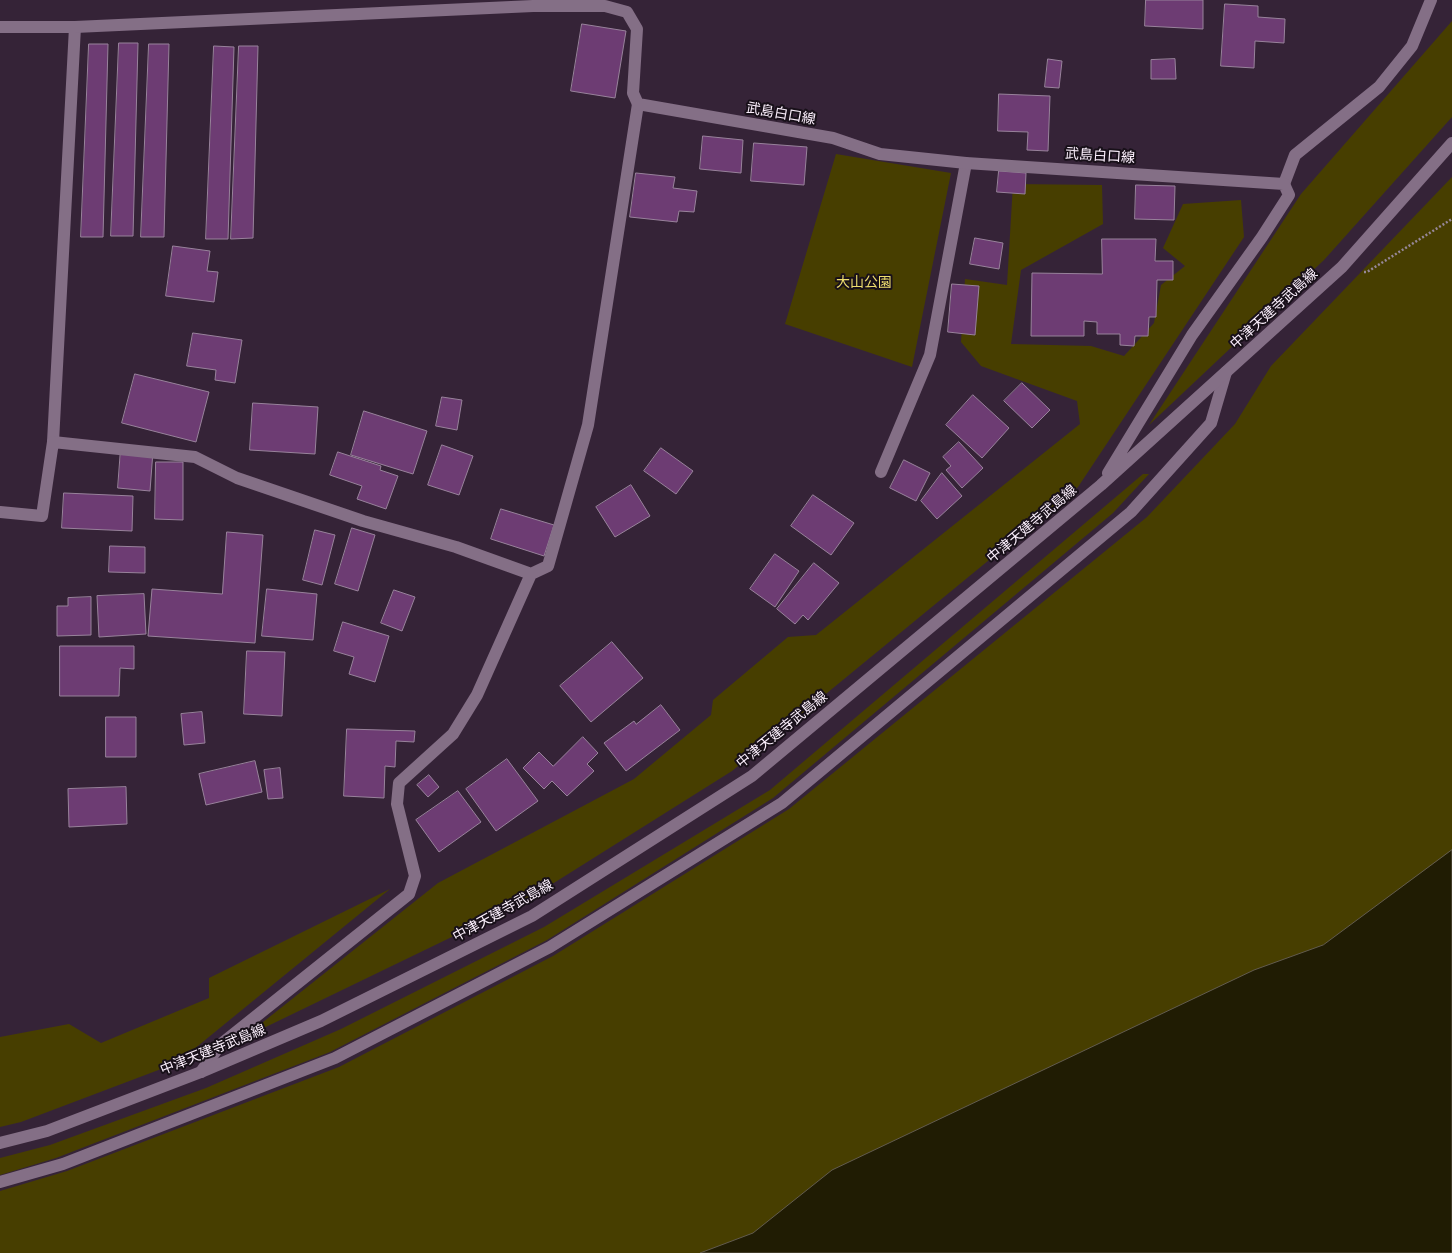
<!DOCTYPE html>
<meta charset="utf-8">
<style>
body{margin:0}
canvas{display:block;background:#352337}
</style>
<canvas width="1452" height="1253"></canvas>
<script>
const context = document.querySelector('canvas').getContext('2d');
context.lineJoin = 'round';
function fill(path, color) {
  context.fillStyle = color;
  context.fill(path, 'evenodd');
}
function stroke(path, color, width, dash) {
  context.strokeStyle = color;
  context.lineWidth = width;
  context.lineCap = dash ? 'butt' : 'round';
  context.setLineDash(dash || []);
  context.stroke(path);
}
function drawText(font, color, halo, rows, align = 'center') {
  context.font = font + ' Montserrat,"Noto Sans JP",sans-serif';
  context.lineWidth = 4;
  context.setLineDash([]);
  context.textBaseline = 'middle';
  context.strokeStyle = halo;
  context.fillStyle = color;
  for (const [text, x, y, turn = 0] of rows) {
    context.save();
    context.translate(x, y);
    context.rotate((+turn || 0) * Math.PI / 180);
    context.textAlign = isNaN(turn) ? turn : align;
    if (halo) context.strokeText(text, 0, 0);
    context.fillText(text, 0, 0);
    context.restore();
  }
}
const green = new Path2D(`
 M1452 21V117L1324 260 1149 425 1301 194Z
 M836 154 951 173 912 367 785 324Z
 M1452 177V871L1335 976 764 1253H0V1191L67 1171 339 1067 553 956 789 809 1147 517 1235 424 1271 366Z
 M1013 184 1102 185 1103 224 1021 270 1011 344 1091 346 1124 356 1154 323 1161 285 1185 266 1163 248 1183 204 1241 200 1244 237 1078 487 732 771 522 903 243 1038 438 883 634 779 711 715 713 700 788 637 816 635 1080 424 1077 401 981 366 961 342 965 279 1007 285Z
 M1143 474H1149L1113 513 773 798 547 940 330 1052 56 1158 0 1175V1158L50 1145 206 1088 341 1029 544 927 770 790Z
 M390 889 177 1063 21 1122 0 1127V1037L69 1024 101 1043 209 998V978Z`);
const water = new Path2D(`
 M1452 850V1253H700L753 1233 832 1170 1254 970 1323 945Z`);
const building = new Path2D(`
 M1146 0H1203V29L1145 26Z
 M1225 4 1258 6V17L1285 19 1284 43 1255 41 1254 68 1221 66Z
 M582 24 626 31 615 98 571 91Z
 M119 43H138L133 236H111Z
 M89 44H108L103 237H81Z
 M149 44H169L164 237H141Z
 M214 46 234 47 228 239H206Z
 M239 46H258L253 238 231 239Z
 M1048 59 1062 61 1059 88 1045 87Z
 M1175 59 1176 79H1151V60Z
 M999 94 1050 96 1048 151 1027 150 1028 132 998 131Z
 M703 136 743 140 741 173 700 169Z
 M754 143 807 147 804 185 751 181Z
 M999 171 1026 173 1025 194 997 192Z
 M636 173 675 177 673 188 697 191 694 212 679 211 677 222 630 217Z
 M1136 185 1175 186 1174 220 1135 219Z
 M975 238 1003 243 999 269 970 264Z
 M1102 239H1156L1155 261H1173V280H1157L1156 317H1149L1148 336H1135L1134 346 1120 345V334H1097V322L1084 321V336H1031L1032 273 1102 274Z
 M173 246 210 251 207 271 218 272 214 302 166 296Z
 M952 284 979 286 975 335 948 332Z
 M193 333 242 340 235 383 215 380 216 370 187 366Z
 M135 374 209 392 196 442 122 423Z
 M1022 383 1050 410 1032 428 1004 401Z
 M973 395 1009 428 982 458 946 425Z
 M442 397 462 400 457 430 436 426Z
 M253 403 318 407 315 454 250 450Z
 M364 411 427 431 413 474 351 455Z
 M959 442 983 468 962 488 946 470 951 466 943 457Z
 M442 445 473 456 459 495 428 485Z
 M121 448 153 451 150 491 118 488Z
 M661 448 693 471 676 494 644 471Z
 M338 452 381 466 380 470 398 476 386 509 357 499 362 486 330 475Z
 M904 460 930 473 916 501 890 488Z
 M156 462H183V520L155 519Z
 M942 473 962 496 937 519 921 501Z
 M631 485 650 516 615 537 596 507Z
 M64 493 133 496 132 531 62 528Z
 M813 495 854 523 831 555 791 526Z
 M501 509 554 525 544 556 491 539Z
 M352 528 375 535 358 591 335 584Z
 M315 530 335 535 322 585 303 580Z
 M227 532 263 535 255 643 148 636 152 589 222 594Z
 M110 546 145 547V573L109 572Z
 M775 554 799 571 775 607 750 589Z
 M814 563 839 583 808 620 803 615 795 624 777 609Z
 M267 589 317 594 313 640 262 636Z
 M394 590 415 597 402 631 381 623Z
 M144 594 146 634 99 637 97 596Z
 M91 597V635L57 636V606H68V598Z
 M343 622 389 636 375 682 349 674 354 657 334 651Z
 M612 642 643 678 591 722 560 686Z
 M60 646H134V669L120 668 119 696H60Z
 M247 651 285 652 282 716 244 714Z
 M661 705 680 730 626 771 604 743 634 721 636 724Z
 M202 712 205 743 184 745 181 714Z
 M106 717H136V757H106Z
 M347 729 415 731 414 742 396 741 395 767 385 766 384 798 344 796Z
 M583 737 598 753 587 764 594 771 567 796 552 781 544 789 523 768 539 752 553 766Z
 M507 759 538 801 496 831 466 789Z
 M255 761 262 792 206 805 199 774Z
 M280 768 283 798 268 799 264 770Z
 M429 775 439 787 428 797 417 785Z
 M126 787 127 824 69 827 68 789Z
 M458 791 481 822 439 852 416 820Z`);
const path = new Path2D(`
 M1364 272H1367L1452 219`);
const lane = new Path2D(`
 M53 442 75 27
 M0 1182 63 1164 335 1058 550 947 782 803 1131 512 1211 423 1226 372`);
const street = new Path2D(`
 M1284 184 1295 155 1379 87 1412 46 1431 0
 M881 472 930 355 966 163
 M0 512 42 516 53 442 195 457 237 478 363 521 456 547 531 574
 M201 1072 220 1045 409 894 415 876 397 804 399 783 453 734 477 695 531 574 548 566 588 425 638 104`);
const secondary = new Path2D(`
 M0 27H75L533 6H605L627 12 637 29 633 93 638 104 833 138 880 154 966 163 1284 184 1289 195 1262 237 1192 335 1108 473
 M0 1143 47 1131 201 1072 321 1021 532 916 752 776 1101 485 1342 267 1452 143`);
const streetNames = [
 ["武島白口線",781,114,10],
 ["武島白口線",1100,156,4],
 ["中津天建寺武島線",1274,309,-42],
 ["中津天建寺武島線",1032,524,-40],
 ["中津天建寺武島線",782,730,-39],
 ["中津天建寺武島線",503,911,-29],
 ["中津天建寺武島線",213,1050,-22]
];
const parkNames = [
 ["大山公園",864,283]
];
fill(green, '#473e00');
fill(water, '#201c03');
stroke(water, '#625b4e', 1);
fill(building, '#6d3c73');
stroke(building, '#98829b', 1);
stroke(path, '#968798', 2.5, [2, 2]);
stroke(lane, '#846f86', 12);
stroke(street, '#846f86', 12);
stroke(secondary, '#846f86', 12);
drawText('14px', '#fbeffc', '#181019', streetNames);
drawText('14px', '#eedd6e', '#181019', parkNames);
</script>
